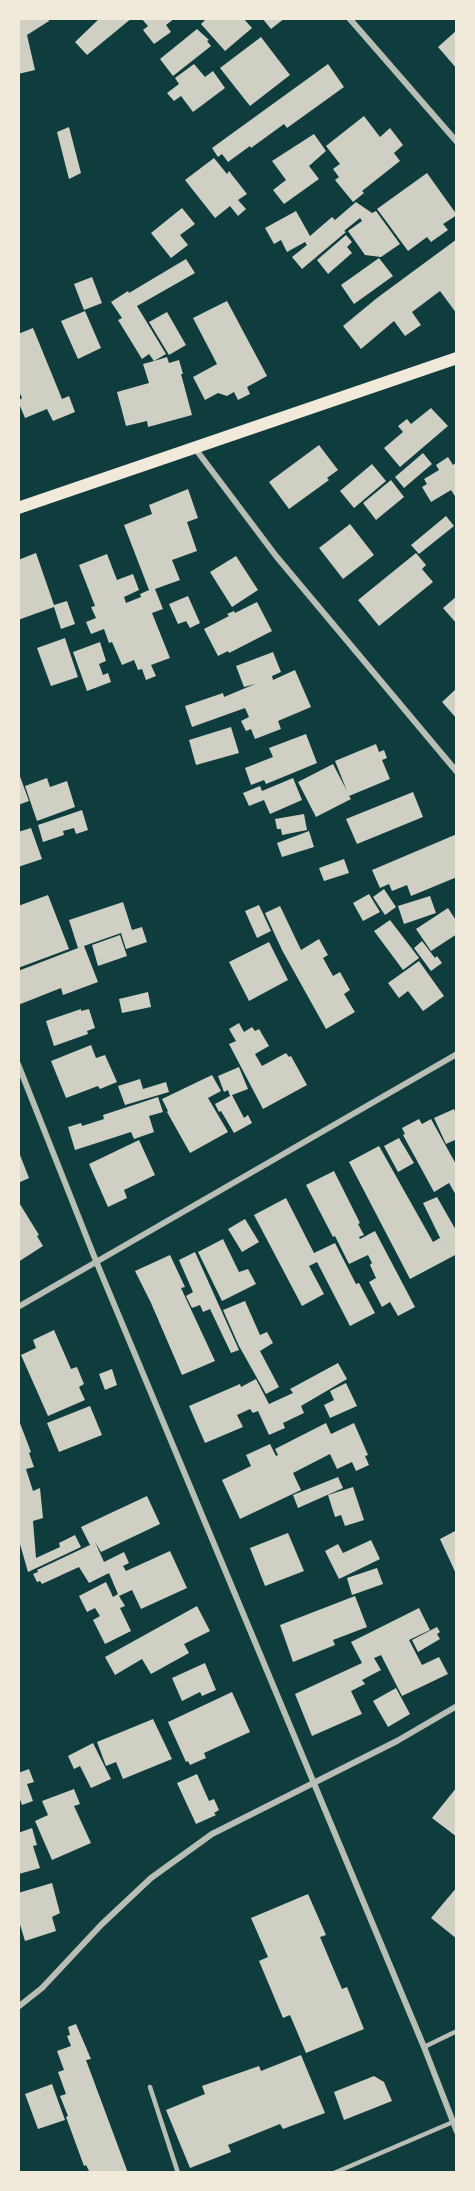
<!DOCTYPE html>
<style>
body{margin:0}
#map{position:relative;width:475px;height:2191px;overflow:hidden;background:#0f3d3e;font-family:"Archivo Narrow",sans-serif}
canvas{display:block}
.frame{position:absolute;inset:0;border:20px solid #f1e9da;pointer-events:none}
</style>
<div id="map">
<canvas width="475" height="2191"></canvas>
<div class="frame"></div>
</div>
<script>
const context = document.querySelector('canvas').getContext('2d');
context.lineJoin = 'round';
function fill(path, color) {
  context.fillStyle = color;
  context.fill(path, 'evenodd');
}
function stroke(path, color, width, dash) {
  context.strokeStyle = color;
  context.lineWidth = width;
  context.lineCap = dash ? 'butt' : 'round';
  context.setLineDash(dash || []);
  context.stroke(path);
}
const building = new Path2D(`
 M25 18H48L49 21 27 35 35 70 18 74V20Z
 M100 18H132L87 55 75 42Z
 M141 18H175L166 25 171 32 154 44 143 30 148 26Z
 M207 18H243L252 28 225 51 201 24Z
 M262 18H285L271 29Z
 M197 29 209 40 207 41 211 46 173 76 160 59Z
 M457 30V69L438 47Z
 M261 37 290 75 250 106 220 68Z
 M194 64 205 77 213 71 225 88 193 112 181 96 174 101 167 93 179 84 175 78Z
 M328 64 344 87 287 128 284 124 251 148 250 146 228 162 222 154 218 157 212 148Z
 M364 116 380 137 390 128 403 145 394 153 400 161 362 191 364 193 353 202 335 180 339 177 333 169 340 164 326 146Z
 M69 127 81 173 69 179 57 132Z
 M314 134 326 151 309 166 319 179 284 204 273 190 286 180 272 161Z
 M214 158 227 174 229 171 247 194 238 200 246 209 238 216 230 206 215 218 185 180Z
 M427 173 457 215 443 224 448 230 431 242 427 237 408 251 377 209Z
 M356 202 372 213 376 211 400 244 381 257 365 255 348 231 362 221 360 218 344 231 346 232 302 269 292 257 307 245 305 242 287 252 281 240 274 244 265 228 296 211 310 236 332 217 335 220Z
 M182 208 195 224 180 235 188 245 171 258 151 233Z
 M346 235 352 242 347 247 352 253 328 274 317 260Z
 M457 239V314L440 291 412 312 421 325 405 336 394 321 361 349 343 326 377 298Z
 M379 258 393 276 354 304 341 285Z
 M186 259 195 273 137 306 166 354 154 361 167 357 169 363 179 360 183 374H181L192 415 148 427 147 421 126 426 117 392 149 383 143 364 154 361 149 354 142 359 118 320 122 318 111 302 128 291 129 293Z
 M92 277 102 303 84 310 74 284Z
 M227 301 267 376 247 387 250 394 238 400 234 392 227 396 218 393 205 400 193 377 217 364 193 318Z
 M85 311 101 348 78 359 61 321Z
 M167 312 186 345 169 355 149 322Z
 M33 328 62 399 69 396 75 412 53 421 47 409 25 418 18 401 22 398 18 389V334Z
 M431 408 448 426 400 467 384 448 403 432 398 426 407 419 411 424Z
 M319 445 338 470 327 478 329 480 289 509 269 482Z
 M423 453 432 464 404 488 395 477Z
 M448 457 453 465 457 462V499L451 490 431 502 422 487 427 484 424 479 439 470 436 465Z
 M372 464 386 481 354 508 340 491Z
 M391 480 404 497 376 520 363 503Z
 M188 489 198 518 187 522 197 551 172 560 180 580 155 589 163 609 152 613 170 658 151 665 156 676 146 680 142 669 138 670 134 660 122 665 112 642 109 643 104 629 91 634 86 622 96 618 91 607 95 606 79 565 107 554 117 580 133 574 139 590 124 597 126 603 141 597 140 594 149 590 124 525 152 514 149 505Z
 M446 516 454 526 419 554 411 545Z
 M350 524 374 555 343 579 319 548Z
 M36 553 54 605 67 601 75 624 61 629 54 607 18 620V560Z
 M416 553 426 565 422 569 433 582 379 626 358 600Z
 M236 556 258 590 232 607 210 572Z
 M188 596 200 623 190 628 186 621 178 624 169 604Z
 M457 596V624L443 608Z
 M257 602 272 631 229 653 228 651 218 656 204 629 229 616 227 614 234 611 235 613Z
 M65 638 78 677 51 686 37 648Z
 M100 642 106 661 99 664 103 675 108 673 111 682 87 691 73 652Z
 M273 652 281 672 272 676 273 680 295 670 311 707 278 721 281 729 255 739 251 729 246 731 241 721 249 717 245 708 192 727 185 706 223 693 224 697 255 684 244 687 236 666Z
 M457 688V719L442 702Z
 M231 727 239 753 196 765 189 740Z
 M306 734 317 763 266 784 264 780 251 785 245 768 273 757 269 748Z
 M376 744 379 752 384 750 387 758 382 760 390 779 349 796 351 799 316 817 298 782 333 764 347 791 335 761Z
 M18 771 29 801 18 805Z
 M47 778 50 787 67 781 75 807 37 821 25 786Z
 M293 778 302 800 270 814 264 800 249 806 243 793 260 786 262 791Z
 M413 792 423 817 357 844 346 819Z
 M82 810 88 830 76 834 74 828 63 831 64 835 43 842 38 825Z
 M304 814 307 830 282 835 281 829H277L275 819Z
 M31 828 42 859 18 867V832Z
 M309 831 314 847 282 857 277 843Z
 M457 834V877L411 896 407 885 392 891 389 884 380 888 372 870Z
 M344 859 349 873 324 881 319 868Z
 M384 889 396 907 385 915 373 897Z
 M369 894 380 912 363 921 353 903Z
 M48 895 69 949 18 968V906Z
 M430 896 436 913 404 924 398 906Z
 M123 902 132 930 142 927 147 942 126 949 121 933 84 946 98 982 63 995 61 988 18 1005V971L78 948 69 920Z
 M259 905 271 931 257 938 245 911Z
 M280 906 301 950 319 939 328 955 323 958 333 976 340 972 350 990 344 994 355 1012 326 1029 282 950 265 913Z
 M448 908 457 922V934L431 951 416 929Z
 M390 920 419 958 403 970 374 931Z
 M120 935 127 956 98 966 92 945Z
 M422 941 435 958 437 956 442 963 431 971 414 948Z
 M269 942 288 980 249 1001 229 962Z
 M419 961 444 996 423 1011 408 991 399 998 388 983Z
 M148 992 151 1007 122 1013 119 999Z
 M81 1009V1011L89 1009 95 1028 87 1031 88 1034 54 1046 46 1021Z
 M239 1023 244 1032 252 1027 255 1031 259 1029 269 1046 255 1054 262 1066 286 1053 289 1057 291 1056 307 1085 263 1109 229 1044 236 1041 229 1029Z
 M91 1045 96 1058 105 1055 117 1082 100 1089 98 1086 66 1098 51 1061Z
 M239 1067 248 1089 232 1095 244 1118 248 1115 252 1123 234 1133 221 1111 219 1112 215 1104 230 1096 228 1090 224 1092 218 1076Z
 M212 1075 221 1091 208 1098 228 1132 190 1153 167 1112 168 1111 162 1099Z
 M140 1079 143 1089 166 1082 169 1092 125 1105 118 1086Z
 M158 1097 163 1112 149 1116 154 1132 134 1139 131 1132 75 1150 68 1127 81 1123 82 1126 104 1119 103 1115Z
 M454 1109 457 1116V1139L446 1144 434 1118Z
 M419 1119 422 1124 431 1119 457 1166V1197L449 1183 434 1192 403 1135 405 1134 402 1128Z
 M399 1138 414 1163 398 1172 384 1146Z
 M139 1140 155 1175 124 1190 127 1198 108 1207 89 1164Z
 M379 1146 433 1242 440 1238 444 1246 423 1203 437 1197 457 1232V1254L410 1279 349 1162Z
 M20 1155 29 1178 18 1183V1156Z
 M334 1171 360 1223 358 1224 364 1235 359 1237 360 1239 375 1231 415 1307 398 1316 390 1302 382 1307 369 1282 376 1278 370 1265 372 1263 368 1255 349 1264 335 1236 333 1237 306 1185Z
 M286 1198 314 1253 335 1243 356 1284 359 1283 375 1313 350 1326 317 1262 309 1266 324 1294 302 1306 254 1215Z
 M18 1201 39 1235 37 1236 43 1246 18 1262Z
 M245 1219 259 1242 242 1252 228 1229Z
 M223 1239 239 1272 248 1269 256 1284 222 1301 198 1252Z
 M195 1252 239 1350 231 1353 210 1309 203 1312 200 1305 192 1308 186 1296 193 1292 179 1260Z
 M170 1255 185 1287 181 1288 215 1361 182 1375 151 1303 135 1271Z
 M245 1301 260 1335 267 1332 273 1343 260 1351 279 1387 266 1394 239 1346 223 1310Z
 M54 1330 71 1369 77 1367 84 1384 79 1387 85 1400 48 1416 21 1355 36 1348 33 1340Z
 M338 1363 347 1379 301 1406 304 1413 283 1423 285 1428 269 1435 258 1411 253 1413 250 1409 237 1415 243 1427 205 1443 189 1406 240 1384 241 1387 256 1379 269 1404 293 1393 290 1389Z
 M112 1369 117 1385 105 1390 99 1374Z
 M346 1383 357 1406 330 1418 324 1405 334 1400 330 1391Z
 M90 1406 102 1435 59 1452 47 1423Z
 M18 1418 31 1452 29 1453 34 1467 26 1469 33 1491 40 1488 43 1518 33 1521 36 1558 60 1547 59 1543 75 1535 81 1547 28 1572 18 1537Z
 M326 1423 331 1434 354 1423 368 1455 365 1456 369 1465 356 1471 352 1462 337 1469 330 1454 293 1473 301 1490 240 1519 222 1480 251 1466 246 1455 270 1444 276 1456 278 1455 275 1449Z
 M338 1477 343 1488 298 1508 293 1495Z
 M353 1487 364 1520 345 1526 341 1515 335 1517 328 1495Z
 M147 1496 160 1524 101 1552 95 1542 104 1562 124 1552 129 1563 123 1566 126 1571 170 1551 187 1588 141 1609 132 1590 119 1596 125 1606 120 1608 131 1631 105 1644 93 1620 100 1616 95 1608 87 1612 79 1596 106 1582 113 1597 118 1594 109 1573 89 1583 79 1567 42 1584 40 1581 37 1582 33 1574 38 1572 37 1570 90 1545 81 1527Z
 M457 1530V1576L440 1539Z
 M288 1533 304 1571 265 1586 250 1548Z
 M371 1540 380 1559 339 1579 325 1551 338 1544 343 1553Z
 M377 1568 383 1584 352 1595 347 1578Z
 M355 1596 367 1627 333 1640 335 1645 293 1662 280 1625Z
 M197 1606 210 1631 184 1644 189 1653 151 1674 142 1659 115 1675 105 1657Z
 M419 1608 430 1630 409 1640 422 1665 439 1657 448 1674 402 1696 381 1655 379 1656 374 1658 381 1670 362 1680 365 1684 351 1691 362 1714 312 1736 295 1694 362 1663 351 1642Z
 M437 1627 440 1632 437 1634 440 1639 418 1652 412 1640Z
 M205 1663 216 1690 202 1696 200 1692 182 1701 172 1678Z
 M396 1688 410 1714 388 1727 373 1701Z
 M232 1692 250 1732 204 1753 206 1758 190 1765 188 1761 186 1762 168 1722Z
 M153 1719 172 1759 123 1779 116 1762 106 1766 97 1742Z
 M93 1743 111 1779 91 1788 80 1766 74 1769 68 1756Z
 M29 1769 34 1782 27 1784 33 1801 22 1805 18 1794V1773Z
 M197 1774 209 1801 214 1799 219 1810 214 1813 216 1815 196 1824 177 1783Z
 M457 1787V1837L432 1818Z
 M74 1789 80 1804 74 1806 91 1843 52 1860 35 1821 48 1815 42 1801Z
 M32 1828 37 1845 33 1846 40 1868 19 1874 18 1833Z
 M52 1883 60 1913 52 1917 56 1931 25 1941 18 1918V1893Z
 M457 1887V1939L431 1918Z
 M308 1894 326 1935 320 1937 342 1989 347 1987 364 2029 306 2053 290 2015 283 2018 259 1961 268 1957 251 1918Z
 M76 2024 91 2059 86 2060 128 2173H90L86 2165 84 2166 66 2117 68 2116 60 2096 66 2094 58 2072 64 2070 57 2051 71 2046 67 2036 70 2035 68 2027Z
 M301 2055 325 2113 283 2129 280 2124 228 2145 231 2152 190 2168 166 2110 205 2094 202 2086 259 2066 261 2071Z
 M374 2076 384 2082 392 2101 344 2120 334 2092Z
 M52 2084 65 2120 38 2129 25 2094Z`);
const service = new Path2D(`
 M424 2047 457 2031
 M150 2087 178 2173
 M334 2173 453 2122`);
const minor = new Path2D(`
 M349 18 457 142
 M194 447 276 556 457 772
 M18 1064 96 1261 424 2047 457 2132
 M18 1307 457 1054
 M18 2007 42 1988 101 1925 151 1878 212 1834 397 1741 457 1706`);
const secondary = new Path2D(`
 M18 508 457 358`);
fill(building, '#cfcfc3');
stroke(service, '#b8beb3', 4.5);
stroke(minor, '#b8beb3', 6);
stroke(secondary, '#f1e9da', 12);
</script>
